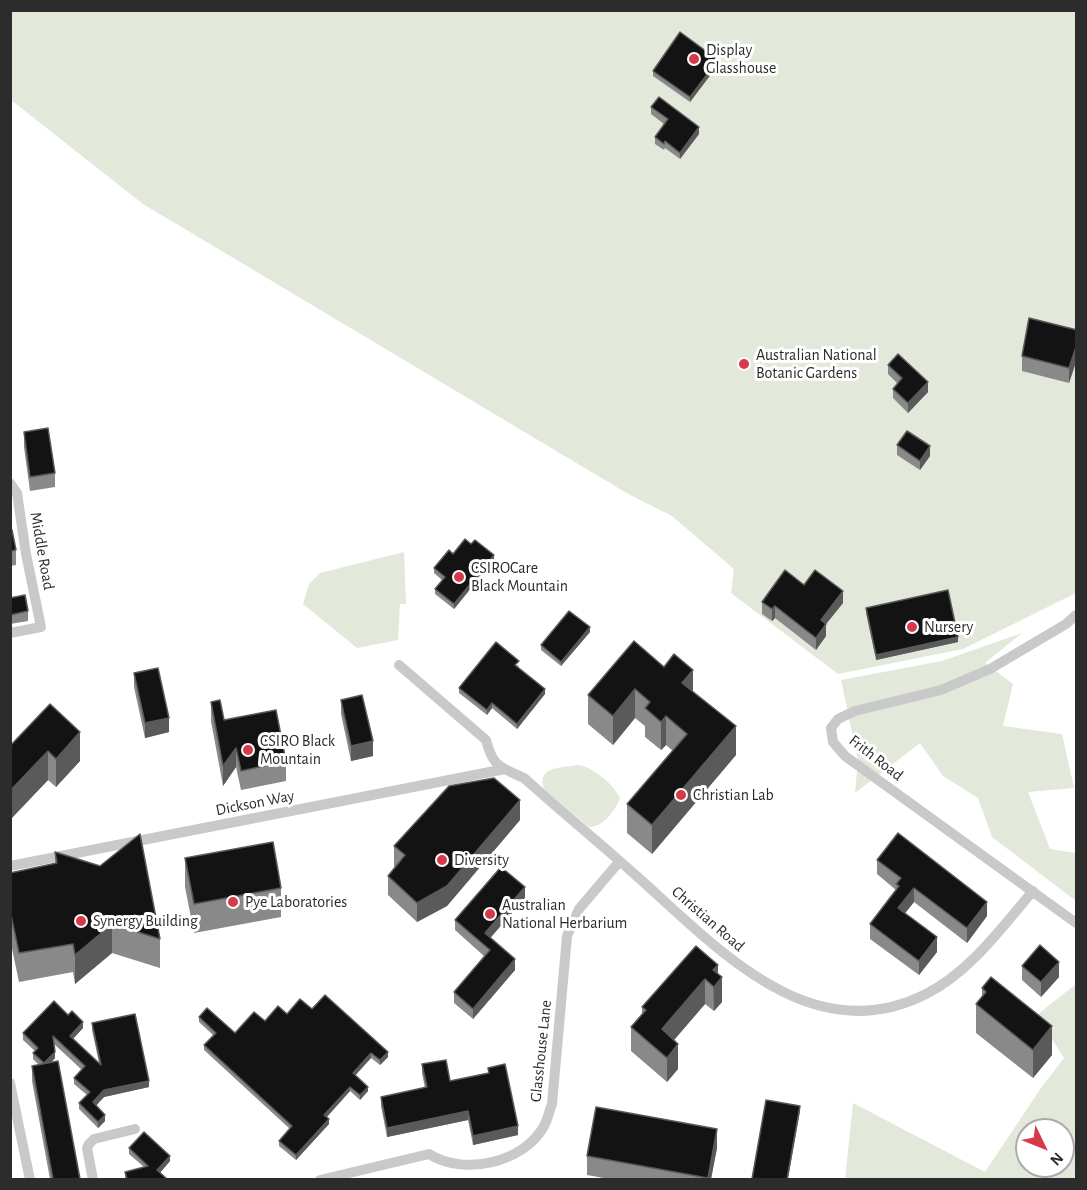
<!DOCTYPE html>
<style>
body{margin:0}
#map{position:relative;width:1087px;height:1190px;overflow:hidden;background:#fff;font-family:"Alegreya Sans",sans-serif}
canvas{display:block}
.frame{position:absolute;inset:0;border:12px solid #2c2c2c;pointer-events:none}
.north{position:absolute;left:1015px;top:1118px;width:60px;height:60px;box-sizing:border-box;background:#fff;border:2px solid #ababab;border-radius:50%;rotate:133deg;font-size:16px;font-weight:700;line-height:24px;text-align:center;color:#2c2c2c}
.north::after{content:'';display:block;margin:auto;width:21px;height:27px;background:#d63a4a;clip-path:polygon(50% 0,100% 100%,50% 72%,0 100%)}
</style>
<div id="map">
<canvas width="1087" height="1190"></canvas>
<div class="frame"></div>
<div class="north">N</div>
</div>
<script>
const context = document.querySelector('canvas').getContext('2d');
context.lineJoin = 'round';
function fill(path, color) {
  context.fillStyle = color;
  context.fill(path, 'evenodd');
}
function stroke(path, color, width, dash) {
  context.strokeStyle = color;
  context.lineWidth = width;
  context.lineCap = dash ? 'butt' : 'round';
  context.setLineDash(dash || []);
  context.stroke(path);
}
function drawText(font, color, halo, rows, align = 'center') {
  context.font = font + ' "Alegreya Sans",sans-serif';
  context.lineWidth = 6;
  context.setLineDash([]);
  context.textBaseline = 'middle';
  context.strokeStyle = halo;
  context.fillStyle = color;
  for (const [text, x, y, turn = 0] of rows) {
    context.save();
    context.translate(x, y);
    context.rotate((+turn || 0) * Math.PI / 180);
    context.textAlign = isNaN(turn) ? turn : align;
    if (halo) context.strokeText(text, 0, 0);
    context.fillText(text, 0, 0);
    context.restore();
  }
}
const green = new Path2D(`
 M10 11H1076V593L963 649 838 674 731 593 734 569 672 516 630 495 143 204 11 100Z
 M404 552 406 604H400L398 640 357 648 303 604 309 584 320 573Z
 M1022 633 985 663 1013 684 1003 726 1062 734 1074 788 1028 792 1050 849 1076 853V901L992 837 978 798 943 776 920 743 855 793 858 760 841 680 942 661Z
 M578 765C592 766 614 785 620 798 616 810 602 828 589 827L544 789C536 766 562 768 578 765Z
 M1076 984V1179L845 1180 853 1103 985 1172 1041 1088 1064 1058 1037 1015ZM1027 1130H1063V1166H1027Z`);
const minor = new Path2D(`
 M10 483 17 493 26 554 41 627 10 633
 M1076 615 1066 624 990 669 941 690 855 711 838 719 831 728 833 742 845 756 1076 923
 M399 665 486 740C493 767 500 767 524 778 562 812 602 845 640 879 718 949 812 1052 926 994 970 972 1002 927 1033 891
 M10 866 505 769
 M10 1083 30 1180
 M93 1180 87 1148 89 1144 94 1139 135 1129
 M320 1180 429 1154C463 1176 524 1163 544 1126 548 1119 549 1111 552 1104L567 936 579 909 619 862`);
const wall = new Path2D(`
 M718 65 690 102 653 76V71Z
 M651 107 699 134 680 159 665 148 664 150 655 144V137L664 124 651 114Z
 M1077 330V359L1069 383 1022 371V356Z
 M888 365 928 392 908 413 893 398V389L898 384 888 374Z
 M24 432 55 473V487L30 491 24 447Z
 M897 445 930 456 920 470 897 455Z
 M10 530 16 550V565L10 566Z
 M453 554 494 560 454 609 435 594V589L442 580 434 573V568Z
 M804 585 843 603 826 624V636L816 650 775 618 772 621 762 614V602Z
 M10 598 28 611V621L10 624Z
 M866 608 958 642 876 660 866 613Z
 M590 632 561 666 541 650V645Z
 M634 641 693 692 736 755 652 854 627 833V804L673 751 666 745 661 750 645 737V726L635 718 613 745 588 724V695Z
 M519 665 518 667 545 694 517 729 492 708 487 715 459 693V688Z
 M134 673 169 732 145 738 134 687Z
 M341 700 373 756 351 761 341 714Z
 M211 702 224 720 286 761V781L241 790 236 767 223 786 211 721Z
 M50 704 80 761 56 787 48 780 10 820Z
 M520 820 447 906 417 922 388 895V876L395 867 394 866V846Z
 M55 852 160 939V968L112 953 75 984 73 972 19 982 10 939V873L55 863Z
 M185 858 281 888V917L194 933 185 887Z
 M877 860 987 916 967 943 914 902 905 913 937 952 919 975 870 939V924L896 890 877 874Z
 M525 898 490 938 515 970 473 1019 454 1003V992L484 956 455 930V920Z
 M1022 966 1059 977 1041 997 1022 980Z
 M718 974 722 1002 714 1011 705 1004 674 1040 678 1069 667 1082 631 1051V1027L642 1014V1007Z
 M982 988 1052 1055 1033 1078 976 1033V1004L982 996Z
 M312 1009 388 1057 380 1065 371 1058 355 1075 368 1091 360 1100 350 1091 327 1117 329 1124 296 1160 279 1146V1141L290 1129 204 1050V1045L213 1035 199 1022V1017L235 1033 287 1014Z
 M92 1023 149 1087 104 1097 96 1105 105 1121 98 1128 79 1109V1103L87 1095 74 1084V1078L82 1070 54 1044 55 1058 51 1063 80 1179H50L32 1081V1066L39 1065 33 1059V1053L35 1051 23 1040V1033L83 1028 73 1039 99 1063 92 1030Z
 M422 1064 450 1081 488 1073V1068L518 1135 473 1145 468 1120 387 1137 381 1106V1097L425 1088 422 1073Z
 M129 1148 170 1161 160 1173 167 1179H125V1172L144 1167 129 1154Z
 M717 1148 711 1179H609L587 1175V1156Z`);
const shadedWall = new Path2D(`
 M718 60V65L690 102V97Z
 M699 127V134L680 159V153Z
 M1077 344V359L1069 383V368Z
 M928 382V392L908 413V403Z
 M930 446V456L920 470V461Z
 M494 555V560L454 609V604Z
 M843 591V603L826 624V636L816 650V638L821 620Z
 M775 606V618L772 621V609Z
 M590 627V632L561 666V662Z
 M958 637V642L876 660V655Z
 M693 670V698L682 683Z
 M545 689V694L517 729V724Z
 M635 689V718L613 745V716Z
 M492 703V708L487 715V710Z
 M666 716V745L661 750V722Z
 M169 718V732L145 738V723Z
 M736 726V755L652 854V825Z
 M80 732V761L56 787V759Z
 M373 741V756L351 761V746Z
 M236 748V767L223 786V766Z
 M48 751V780L10 820V791Z
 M520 800V820L447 906 417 922V903Z
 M525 887V898L485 944V933Z
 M914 888V902L898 922V908Z
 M987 902V916L967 943V928Z
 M112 924V953L75 984V955Z
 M937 937V952L919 975V961Z
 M515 959V970L473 1019V1009Z
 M1059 962V977L1041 997V982Z
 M718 965V982L722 977V1002L714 1011 713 970Z
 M705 979V1004L662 1054V1029Z
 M83 1022V1028L70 1042V1036Z
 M1052 1026V1055L1033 1078V1050Z
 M678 1044V1069L667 1082V1058Z
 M55 1052V1058L44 1070V1063Z
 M388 1052V1057L380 1065V1060Z
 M371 1053V1058L353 1078V1073Z
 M149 1081V1087L104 1097 93 1109V1102L104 1090Z
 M350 1087V1091L324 1120V1115Z
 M368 1087V1091L360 1100V1095Z
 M800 1106V1111L788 1179H787Z
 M468 1111V1120L387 1137V1128Z
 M105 1115V1121L98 1128V1122Z
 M329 1119V1124L296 1160V1155Z
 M518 1126V1135L473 1145V1136Z
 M717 1129V1148L711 1179H708Z
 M170 1156V1161L157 1176V1170Z`);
const building = new Path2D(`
 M680 32 718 60 690 97 653 71Z
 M659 97 699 127 680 153 665 141 664 144 655 137 668 119 651 107Z
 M1029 318 1077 330V344L1069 368 1022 356Z
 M898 354 928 382 908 403 893 389 902 378 888 365Z
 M48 428 55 473 30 477 24 432Z
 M907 431 930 446 920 461 897 445Z
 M10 530H12L16 550 10 551Z
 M465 539 471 544 475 540 494 555 454 604 435 589 445 577 434 568 449 550 453 554Z
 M785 570 804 585 815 570 843 591 821 620 826 624 816 638 775 606 772 609 762 602Z
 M948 590 958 637 876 655 866 608Z
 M25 595 28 611 10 615V598Z
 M569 611 590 627 561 662 541 645Z
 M634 641 664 667 674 654 693 670 682 683 736 726 652 825 627 804 687 734 666 716 661 722 645 708 650 702 635 689 613 716 588 695Z
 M496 642 519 661 515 665 545 689 517 724 492 703 487 710 459 688Z
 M158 668 169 718 145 723 134 673Z
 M362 695 373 741 351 746 341 700Z
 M220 700 224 720 276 710 286 761 241 771 236 748 223 766 211 702Z
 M50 704 80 732 56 759 48 751 10 791V746Z
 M494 778 520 800 447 886 417 903 388 876 405 855 394 846 449 786Z
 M898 833 987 902 967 928 914 888 898 908 937 937 919 961 870 924 899 886 896 884 901 878 877 860Z
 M140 834 160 939 112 924 75 955 73 944 19 953 10 910V873L57 863 55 852 100 866Z
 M273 842 281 888 194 904 185 858Z
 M501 867 525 887 485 933 515 959 473 1009 454 992 490 950 455 920Z
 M1040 945 1059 962 1041 982 1022 966Z
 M696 946 718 965 713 970 722 977 714 987 705 979 662 1029 678 1044 667 1058 631 1027 646 1010 642 1007Z
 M991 977 1052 1026 1033 1050 976 1004 986 992 982 988Z
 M325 995 388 1052 380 1060 371 1053 353 1073 368 1087 360 1095 350 1087 324 1115 329 1119 296 1155 279 1141 292 1126 204 1045 216 1033 199 1017 207 1008 235 1033 254 1012 265 1021 278 1006 287 1014 300 999 312 1009Z
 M54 1001 68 1015 72 1011 83 1022 70 1036 101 1065 92 1023 135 1014 149 1081 104 1090 93 1102 105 1115 98 1122 79 1103 90 1092 74 1078 85 1066 53 1036 55 1052 44 1063 33 1053 38 1048 23 1033Z
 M446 1060 450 1081 489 1073 488 1068 505 1064 518 1126 473 1136 468 1111 387 1128 381 1097 427 1087 422 1064Z
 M58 1061 80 1179H53L32 1066Z
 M766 1100 800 1106 787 1179H752Z
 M596 1107 717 1129 708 1178 587 1156Z
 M144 1132 170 1156 157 1170 167 1179H127L125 1172 148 1166 129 1148Z`);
const markers = [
 [694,59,6,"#d63a4a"],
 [744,364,6,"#d63a4a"],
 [459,577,6,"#d63a4a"],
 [912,627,6,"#d63a4a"],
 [248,750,6,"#d63a4a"],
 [681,795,6,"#d63a4a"],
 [442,860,6,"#d63a4a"],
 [233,902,6,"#d63a4a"],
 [490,914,6,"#d63a4a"],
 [81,921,6,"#d63a4a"]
];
const poiNames = [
 ["Display",706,50],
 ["Glasshouse",706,68],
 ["Australian National",756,355],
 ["Botanic Gardens",756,373],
 ["CSIROCare",471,568],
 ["Black Mountain",471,586],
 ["Nursery",924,627],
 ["CSIRO Black",260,741],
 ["Mountain",260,759],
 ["Christian Lab",693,795],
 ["Diversity",454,860],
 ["Pye Laboratories",245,902],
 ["Australian",502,905],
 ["National Herbarium",502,923],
 ["Synergy Building",93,921]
];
const streetNames = [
 ["Middle Road",42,551,80],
 ["Frith Road",876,758,38],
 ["Dickson Way",255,803,-11],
 ["Christian Road",708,919,41],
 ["Glasshouse Lane",541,1051,-84]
];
fill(green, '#e2e8da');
stroke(minor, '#c9c9c9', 10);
fill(wall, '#898989');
fill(shadedWall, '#5a5a5a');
fill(building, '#131313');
stroke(building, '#5a5a5a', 1.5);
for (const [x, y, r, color] of markers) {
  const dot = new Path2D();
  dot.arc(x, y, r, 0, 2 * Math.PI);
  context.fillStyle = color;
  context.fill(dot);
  stroke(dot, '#fff', 2);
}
drawText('16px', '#2c2c2c', '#fff', poiNames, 'left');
drawText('16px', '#2c2c2c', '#fff', streetNames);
</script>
